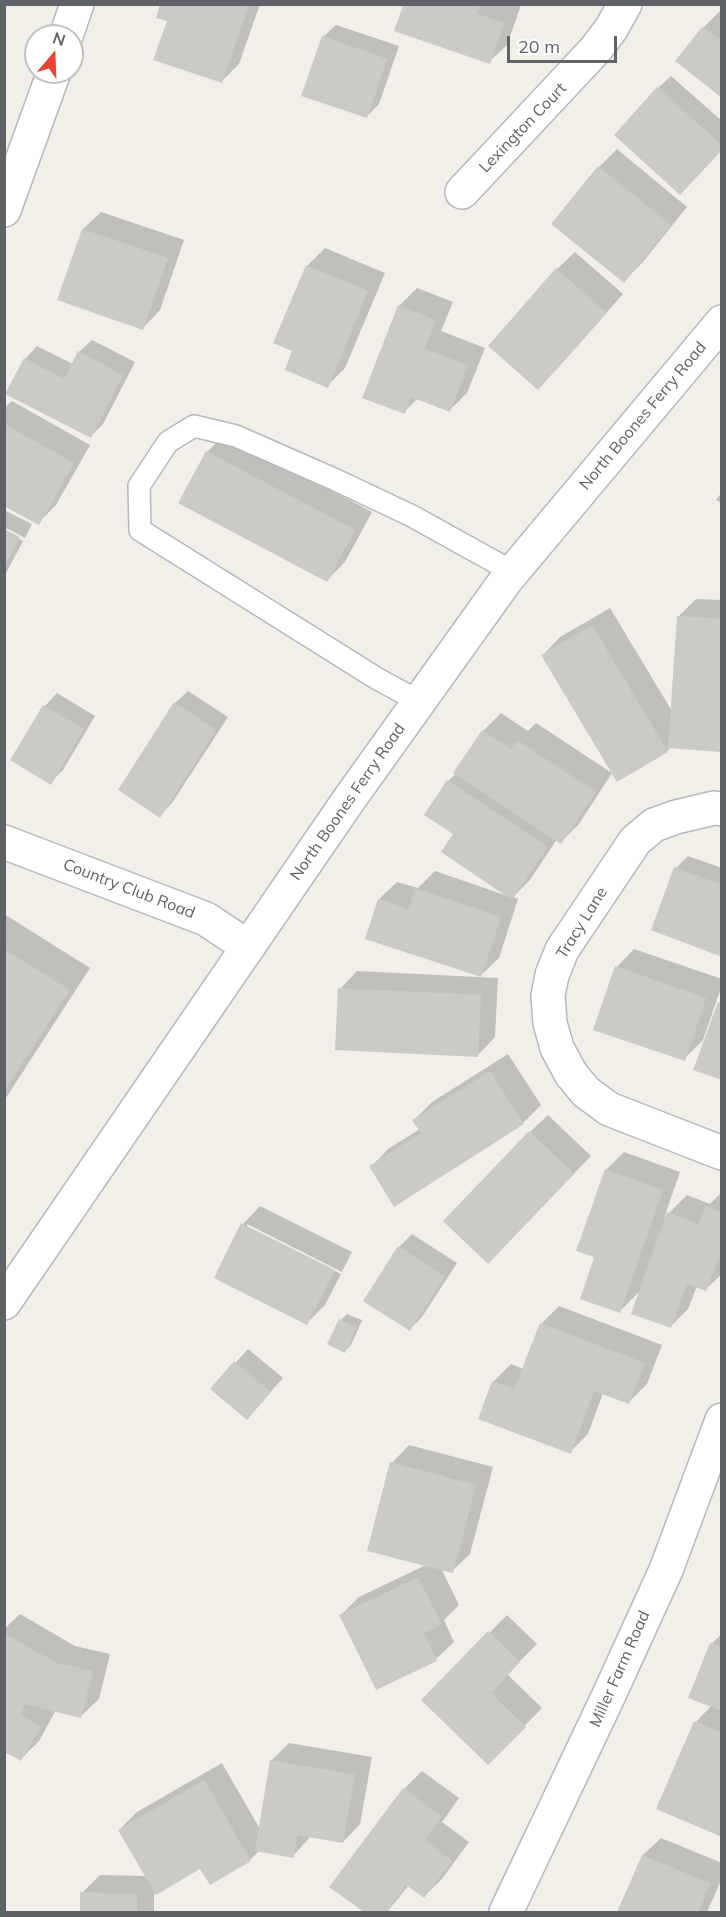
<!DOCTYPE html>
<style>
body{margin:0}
#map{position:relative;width:726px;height:1917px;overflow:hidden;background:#f1efe8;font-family:Mulish,sans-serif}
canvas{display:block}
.frame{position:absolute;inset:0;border:6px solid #5f6368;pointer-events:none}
.north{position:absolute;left:24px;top:24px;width:60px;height:60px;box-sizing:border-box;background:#fff;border:2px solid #bfc1c3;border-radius:50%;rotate:19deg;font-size:16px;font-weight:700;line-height:24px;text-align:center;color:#5f6368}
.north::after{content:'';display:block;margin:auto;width:21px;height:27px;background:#ea4335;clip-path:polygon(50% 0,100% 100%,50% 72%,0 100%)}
.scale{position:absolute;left:507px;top:36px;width:110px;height:27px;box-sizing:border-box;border:3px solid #5f6368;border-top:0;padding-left:8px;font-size:18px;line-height:21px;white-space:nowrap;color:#5f6368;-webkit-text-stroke:4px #fff;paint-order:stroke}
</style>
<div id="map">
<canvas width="726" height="1917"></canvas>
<div class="frame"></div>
<div class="north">N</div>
<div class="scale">20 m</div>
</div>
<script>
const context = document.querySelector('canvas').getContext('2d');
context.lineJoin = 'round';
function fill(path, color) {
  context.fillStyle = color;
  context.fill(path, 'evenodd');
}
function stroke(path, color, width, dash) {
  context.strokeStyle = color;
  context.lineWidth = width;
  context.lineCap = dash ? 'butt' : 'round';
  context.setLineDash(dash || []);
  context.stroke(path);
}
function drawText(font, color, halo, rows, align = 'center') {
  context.font = font + ' Mulish,sans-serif';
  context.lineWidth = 5;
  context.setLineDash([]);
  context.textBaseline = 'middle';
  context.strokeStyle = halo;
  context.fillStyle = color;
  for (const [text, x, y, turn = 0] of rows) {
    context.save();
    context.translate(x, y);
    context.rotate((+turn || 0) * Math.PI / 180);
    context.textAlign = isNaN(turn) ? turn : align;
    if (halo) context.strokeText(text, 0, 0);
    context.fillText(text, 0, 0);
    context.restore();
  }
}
const shadow = new Path2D(`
 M162 4H260L239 64 221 82 169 21Z
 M405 4H519L521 5 507 45 489 62 396 30Z
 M721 10H722V96L677 61 703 28Z
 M336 25 399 46 379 104 366 117 323 37Z
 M671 76 722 121V149L658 88Z
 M617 149 687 207 642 263 624 281 599 167Z
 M101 212 184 240 160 310 143 328 83 229Z
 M325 248 385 273 345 368 327 386 294 350 307 266Z
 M575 252 623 294 556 370 557 269Z
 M417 288 453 302 441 331 485 348 467 393 449 411 418 398 404 412 399 306Z
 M92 340 135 362 103 424 90 437 25 359 37 346 73 364 79 352Z
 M12 401 90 445 56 505 38 523 4 504V408Z
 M225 434 372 512 345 562 327 580 180 502 207 452Z
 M722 492V503L716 500Z
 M4 510 32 524 25 538 4 527Z
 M4 531 23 541 4 577Z
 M696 599 722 600V750L671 747 667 751 543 655 560 637 610 608 672 711 678 617Z
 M188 691 228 717 172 803 160 816 175 703Z
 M57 693 95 716 63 770 50 783 12 760 45 706Z
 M501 713 528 731 536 723 612 773 579 824 561 842 557 839 530 880 513 897 518 899 499 958 481 975 379 899 397 882 418 888 435 871 505 895 455 834 448 781 457 773 483 731Z
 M688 856 722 868V956L676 868Z
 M4 914 90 968 4 1101Z
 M634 949 722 979V985L703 1040 684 1059 617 967Z
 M357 971 498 978 495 1037 478 1055 340 989Z
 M508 1054 541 1105 523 1123 371 1167 388 1149 420 1129 414 1120 432 1102Z
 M548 1115 591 1156 506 1244 530 1132Z
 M624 1152 680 1172 664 1218 687 1195 710 1204 722 1192V1274L706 1289 697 1286 688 1309 671 1326 641 1290 620 1311 596 1257 606 1170Z
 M260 1206 352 1252 342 1272 247 1224V1228L341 1274 325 1305 307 1323 243 1224Z
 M412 1234 457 1263 422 1317 410 1329 365 1301 399 1247Z
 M559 1306 662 1345 647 1384 629 1402 603 1393 588 1434 570 1452 493 1382 511 1364 524 1369 541 1324Z
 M347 1314 362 1320 351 1345 345 1351 341 1320Z
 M248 1349 283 1378 247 1418 212 1389Z
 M409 1445 493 1467 470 1554 452 1571 441 1568 459 1605 444 1620 454 1642 436 1659 377 1688 341 1615 359 1597 426 1565 392 1463Z
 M20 1614 75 1646 110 1654 99 1699 81 1716 56 1710 39 1741 21 1759 4 1750V1629Z
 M507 1615 537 1644 507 1674 542 1708 488 1763 423 1700Z
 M722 1634 721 1835 696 1722 712 1705 711 1644Z
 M289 1743 372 1757 360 1824 343 1842 311 1836 293 1856 259 1851 250 1860 201 1867 154 1894V1912H81L82 1893 100 1875 146 1876 119 1830 137 1812 222 1763 260 1829 271 1761Z
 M422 1771 459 1798 442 1822 469 1842 442 1879 424 1896 409 1885 387 1912H367L331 1886 404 1789Z
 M661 1838 722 1863V1878L707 1912H618L643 1855Z`);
const building = new Path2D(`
 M160 4H249L222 83 153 60 167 21 156 18Z
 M403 5H480L477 14 504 23 490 64 394 31Z
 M702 27 722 41V98L675 61Z
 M322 36 387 59 367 118 301 96Z
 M657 87 722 145V150L680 195 614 135Z
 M598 166 671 225 624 283 551 224Z
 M82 229 168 258 143 330 57 300Z
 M306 265 368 291 328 388 285 370 292 351 273 343Z
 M556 268 607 313 538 390 488 346Z
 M398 305 436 320 425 349 468 365 450 412 411 397 405 414 362 398Z
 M78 351 123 375 91 438 5 394 24 358 64 379Z
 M4 424 74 463 39 525 4 506Z
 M206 451 355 530 327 582 178 503Z
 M4 529 20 537 4 568Z
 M677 616 722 619V752L668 748Z
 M592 625 668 752 617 782 541 655Z
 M174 702 216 730 160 818 118 790Z
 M43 705 84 729 51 785 10 760Z
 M482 730 511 749 517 740 596 792 561 844 453 773Z
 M447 780 548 847 512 900 441 852 453 834 424 815Z
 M674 867 722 885V957L651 930Z
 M415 888 501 917 481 977 365 939 378 899 409 909Z
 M4 949 70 990 4 1091Z
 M615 966 706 998 685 1061 593 1030Z
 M338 988 481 995 478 1057 335 1050Z
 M718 1002 722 1004V1080L693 1070Z
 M490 1071 524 1124 394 1207 369 1166 421 1133 412 1120Z
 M529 1131 574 1174 488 1264 443 1221Z
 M605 1169 663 1190 620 1313 580 1299 594 1257 576 1251Z
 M705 1206 722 1212V1249L706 1291 687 1284 671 1328 631 1314 667 1212 698 1224Z
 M241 1223 335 1270 307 1325 214 1278Z
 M398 1246 445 1276 410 1331 363 1301Z
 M339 1319 357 1327 345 1353 327 1344Z
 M540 1323 645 1363 629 1404 594 1391 571 1454 478 1419 492 1381 514 1389Z
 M234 1361 271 1392 247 1420 210 1389Z
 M390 1462 476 1485 453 1573 367 1551Z
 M418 1577 442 1624 424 1633 437 1661 376 1690 339 1615Z
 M488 1631 520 1662 491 1693 526 1727 488 1765 421 1700Z
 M4 1633 57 1663 93 1671 81 1718 24 1704 21 1715 41 1726 21 1761 4 1752Z
 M710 1643 722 1648V1711L688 1698Z
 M694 1721 722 1733V1837L656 1809Z
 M270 1760 355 1774 343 1843 297 1835 294 1858 255 1851Z
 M204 1780 251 1861 210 1885 200 1869 156 1895 118 1830Z
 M403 1788 442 1817 425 1840 452 1861 424 1898 406 1885 386 1912H364L329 1887Z
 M642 1855 710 1883 698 1912H617Z
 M80 1892 137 1894V1912H80Z`);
const service = new Path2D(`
 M418 701 376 678 140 530 139 486 168 442 194 426 236 436 336 480 412 516 513 572`);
const minor = new Path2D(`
 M66 36 77 4
 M462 192 595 50 611 29 625 4
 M4 210 54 72
 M722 809 714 808 676 817 654 825 635 841 562 950 552 975 548 996 550 1023 557 1048 571 1074 586 1092 609 1109 722 1153
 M506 1912 608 1697 666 1570 722 1420`);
const tertiary = new Path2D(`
 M4 842 206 919 248 947`);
const secondary = new Path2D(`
 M4 1303 348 801 506 580 722 322`);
const streetNames = [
 ["Lexington Court",523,128,-46],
 ["North Boones Ferry Road",643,416,-50],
 ["North Boones Ferry Road",348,802,-55],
 ["Country Club Road",129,889,21],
 ["Tracy Lane",582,923,-58],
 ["Miller Farm Road",620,1669,-66]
];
fill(shadow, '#0003');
fill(building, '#cccac5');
stroke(service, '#b5b8bc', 24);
stroke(minor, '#b5b8bc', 36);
stroke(tertiary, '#b5b8bc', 36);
stroke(secondary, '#b6babf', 36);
stroke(service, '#fff', 21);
stroke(minor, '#fff', 33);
stroke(tertiary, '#fff', 33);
stroke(secondary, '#fff', 33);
drawText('16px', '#5f6368', '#fff', streetNames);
</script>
